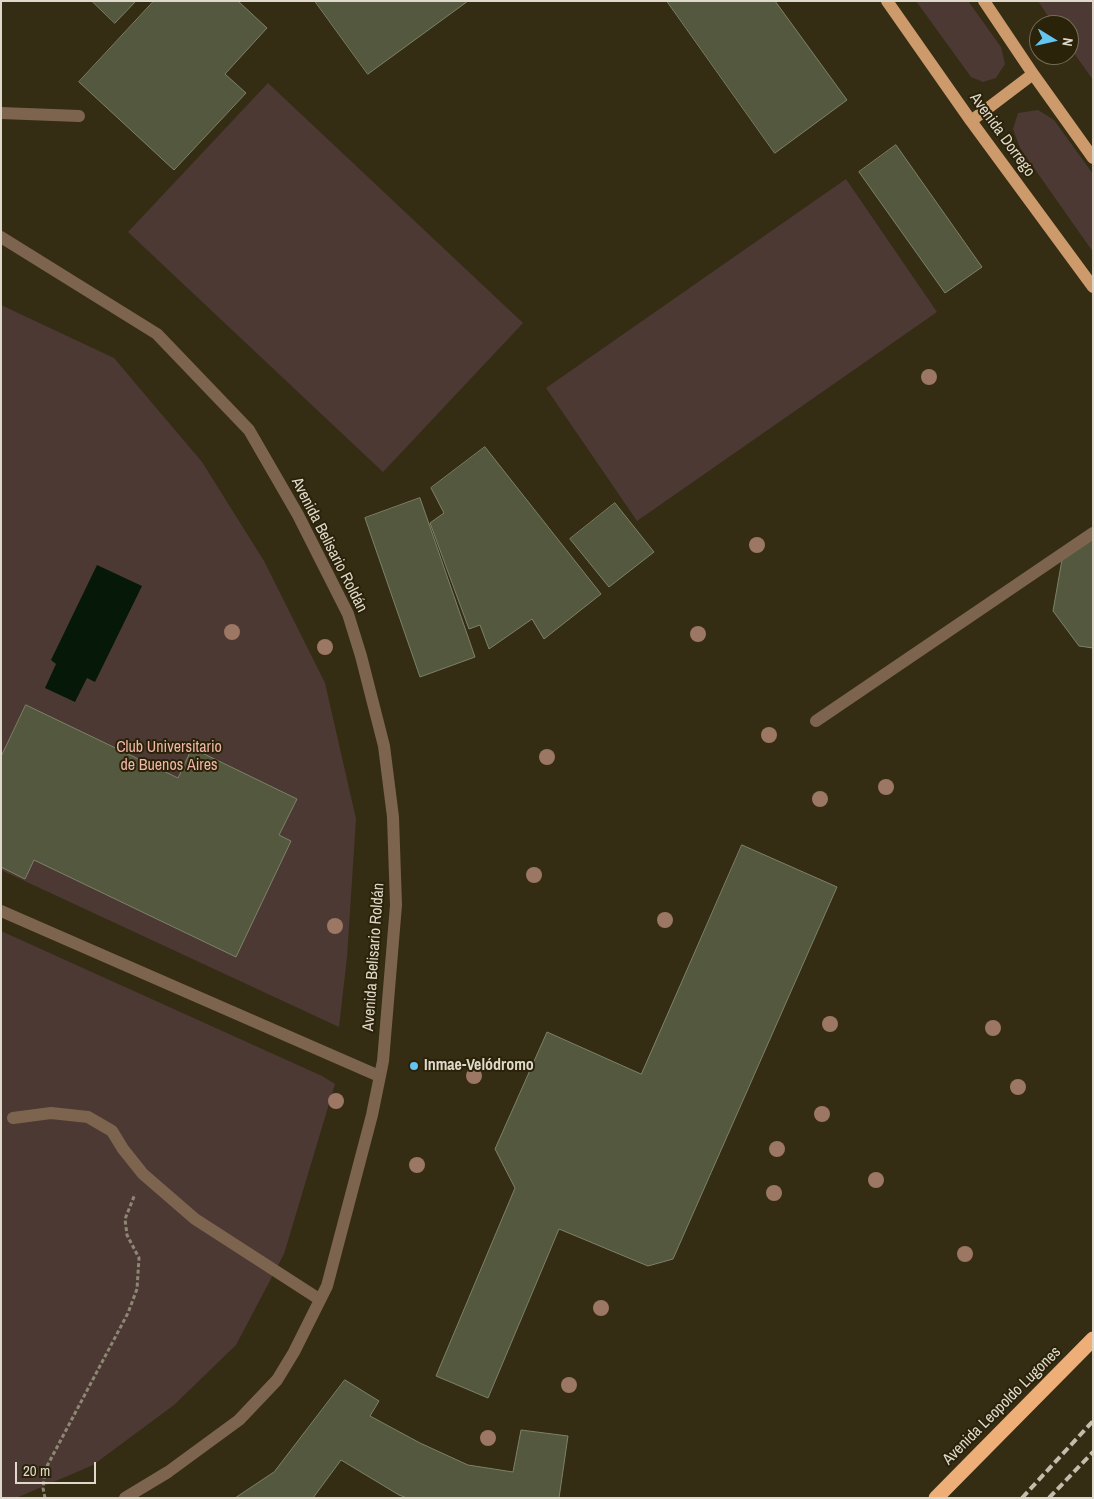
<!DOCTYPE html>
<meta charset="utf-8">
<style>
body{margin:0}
#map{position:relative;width:1094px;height:1499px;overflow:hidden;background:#352c14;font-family:"Archivo Narrow",sans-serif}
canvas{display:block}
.frame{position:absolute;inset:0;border:2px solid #ded9ca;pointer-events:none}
.north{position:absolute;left:1029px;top:15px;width:50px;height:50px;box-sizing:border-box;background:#2b220a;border:1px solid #736b57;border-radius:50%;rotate:99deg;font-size:14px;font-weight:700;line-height:20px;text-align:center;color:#ded9ca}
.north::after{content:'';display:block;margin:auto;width:18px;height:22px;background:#64c5ee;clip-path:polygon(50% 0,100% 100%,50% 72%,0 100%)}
.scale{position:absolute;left:15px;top:1462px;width:81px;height:22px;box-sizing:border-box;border:2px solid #ded9ca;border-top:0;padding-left:6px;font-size:15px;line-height:18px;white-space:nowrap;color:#ded9ca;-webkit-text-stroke:4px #2b220a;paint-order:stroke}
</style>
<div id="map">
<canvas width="1094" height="1499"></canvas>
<div class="frame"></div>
<div class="north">N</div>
<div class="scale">20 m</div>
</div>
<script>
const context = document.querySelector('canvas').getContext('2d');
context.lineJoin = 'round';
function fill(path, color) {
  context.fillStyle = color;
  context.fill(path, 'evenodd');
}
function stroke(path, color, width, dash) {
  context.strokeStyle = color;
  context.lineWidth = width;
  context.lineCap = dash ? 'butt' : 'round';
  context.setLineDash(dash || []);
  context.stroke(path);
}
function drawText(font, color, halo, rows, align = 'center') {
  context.font = font + ' "Archivo Narrow",sans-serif';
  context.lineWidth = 4;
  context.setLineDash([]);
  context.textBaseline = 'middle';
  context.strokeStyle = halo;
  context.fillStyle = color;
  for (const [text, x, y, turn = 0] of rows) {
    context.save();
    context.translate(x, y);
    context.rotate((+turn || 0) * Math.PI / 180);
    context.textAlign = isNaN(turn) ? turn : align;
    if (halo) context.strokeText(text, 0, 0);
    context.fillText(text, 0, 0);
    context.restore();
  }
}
const green = new Path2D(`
 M916 1H968L1001 47 1005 64 996 78 983 82 971 77Z
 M1038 1H1093V80L1069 46V25H1054Z
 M268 83 523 323 383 472 128 232Z
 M1038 110 1054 120 1093 174V252L1020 148 1013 129 1018 113Z
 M846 179 937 312 637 521 546 388Z
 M1 305 114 358 202 462 264 561 325 683 356 819 347 957 339 1027 1 870Z
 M1 931 322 1076 335 1084 284 1254 236 1345 174 1405 93 1465 16 1498H1Z`);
const water = new Path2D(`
 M97 565 142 586 95 682 87 678 75 702 45 688 56 664 51 660Z`);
const building = new Path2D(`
 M92 1H136L115 23Z
 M154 1H238L267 28 225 74 246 93 174 170 79 82Z
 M315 1H468L368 74Z
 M667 1H775L847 100 775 153Z
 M896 145 982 267 945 293 859 172Z
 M485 447 601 594 544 639 532 619 489 649 480 625 469 629 430 523 444 513 431 488Z
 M420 498 475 657 420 677 365 518Z
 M615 503 654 552 609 587 570 539Z
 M1093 536V648L1079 646 1053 611 1063 554Z
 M26 705 178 778 192 748 297 799 279 835 291 841 236 957 34 860 25 879 1 867V757Z
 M742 845 837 887 673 1259 648 1266 559 1229 488 1398 436 1376 515 1188 495 1149 547 1032 641 1074Z
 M345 1380 379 1401 370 1416 420 1443 468 1465 513 1472 521 1430 568 1436 559 1498H407L399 1495 341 1460 313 1498H235L274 1472Z`);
const path = new Path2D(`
 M45 1498 43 1488 45 1470 128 1313 137 1289 139 1258 127 1235 125 1219 135 1194`);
const minor = new Path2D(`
 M1 113 79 116
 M1 237 157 334 249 430 298 515 348 614 361 656 384 746 393 817 396 905 383 1061 372 1115 327 1286 294 1352 277 1380 239 1420 168 1472 125 1498
 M816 721 1093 533
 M1 911 379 1076
 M13 1118 51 1113 88 1117 112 1131 123 1149 143 1174 195 1219 319 1299`);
const major = new Path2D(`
 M887 1 971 121 1093 287
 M984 1 1033 74 1093 158
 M971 121 1033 74`);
const highway = new Path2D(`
 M936 1498 1093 1339`);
const rail = new Path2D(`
 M1022 1498 1093 1421
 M1049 1498 1093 1452`);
const trees = [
 [929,377],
 [757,545],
 [232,632],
 [698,634],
 [325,647],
 [769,735],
 [547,757],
 [886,787],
 [820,799],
 [534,875],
 [665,920],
 [335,926],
 [830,1024],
 [993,1028],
 [474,1076],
 [1018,1087],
 [336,1101],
 [822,1114],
 [777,1149],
 [417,1165],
 [876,1180],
 [774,1193],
 [965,1254],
 [601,1308],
 [569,1385],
 [488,1438]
];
const markers = [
 [414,1066,5,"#64c5ee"]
];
const streetNames = [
 ["Avenida Dorrego",1002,135,54],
 ["Avenida Belisario Roldán",329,545,63],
 ["Avenida Belisario Roldán",374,957,-86],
 ["Avenida Leopoldo Lugones",1002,1406,-45]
];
const parkNames = [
 ["Club Universitario",169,748],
 ["de Buenos Aires",169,766]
];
const poiNames = [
 ["Inmae-Velódromo",424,1066]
];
fill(green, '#4c3934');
fill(water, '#061908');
fill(building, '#53583f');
stroke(building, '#7c8267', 1);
stroke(path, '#8e8774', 3, [4, 2.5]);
stroke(minor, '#7d644e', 12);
stroke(major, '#cd9a6c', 12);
stroke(highway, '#edaf77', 15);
stroke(rail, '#c3bdac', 4, [8, 4]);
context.fillStyle = '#9c7764';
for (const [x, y] of trees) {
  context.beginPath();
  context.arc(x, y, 8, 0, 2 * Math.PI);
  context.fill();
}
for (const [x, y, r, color] of markers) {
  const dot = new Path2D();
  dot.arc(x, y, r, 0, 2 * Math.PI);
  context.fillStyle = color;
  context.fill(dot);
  stroke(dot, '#2b220a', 2);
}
drawText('16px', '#ded9ca', '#2b220a', streetNames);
drawText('16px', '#f0b5a6', '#2b220a', parkNames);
drawText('bold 16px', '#ded9ca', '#2b220a', poiNames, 'left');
</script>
